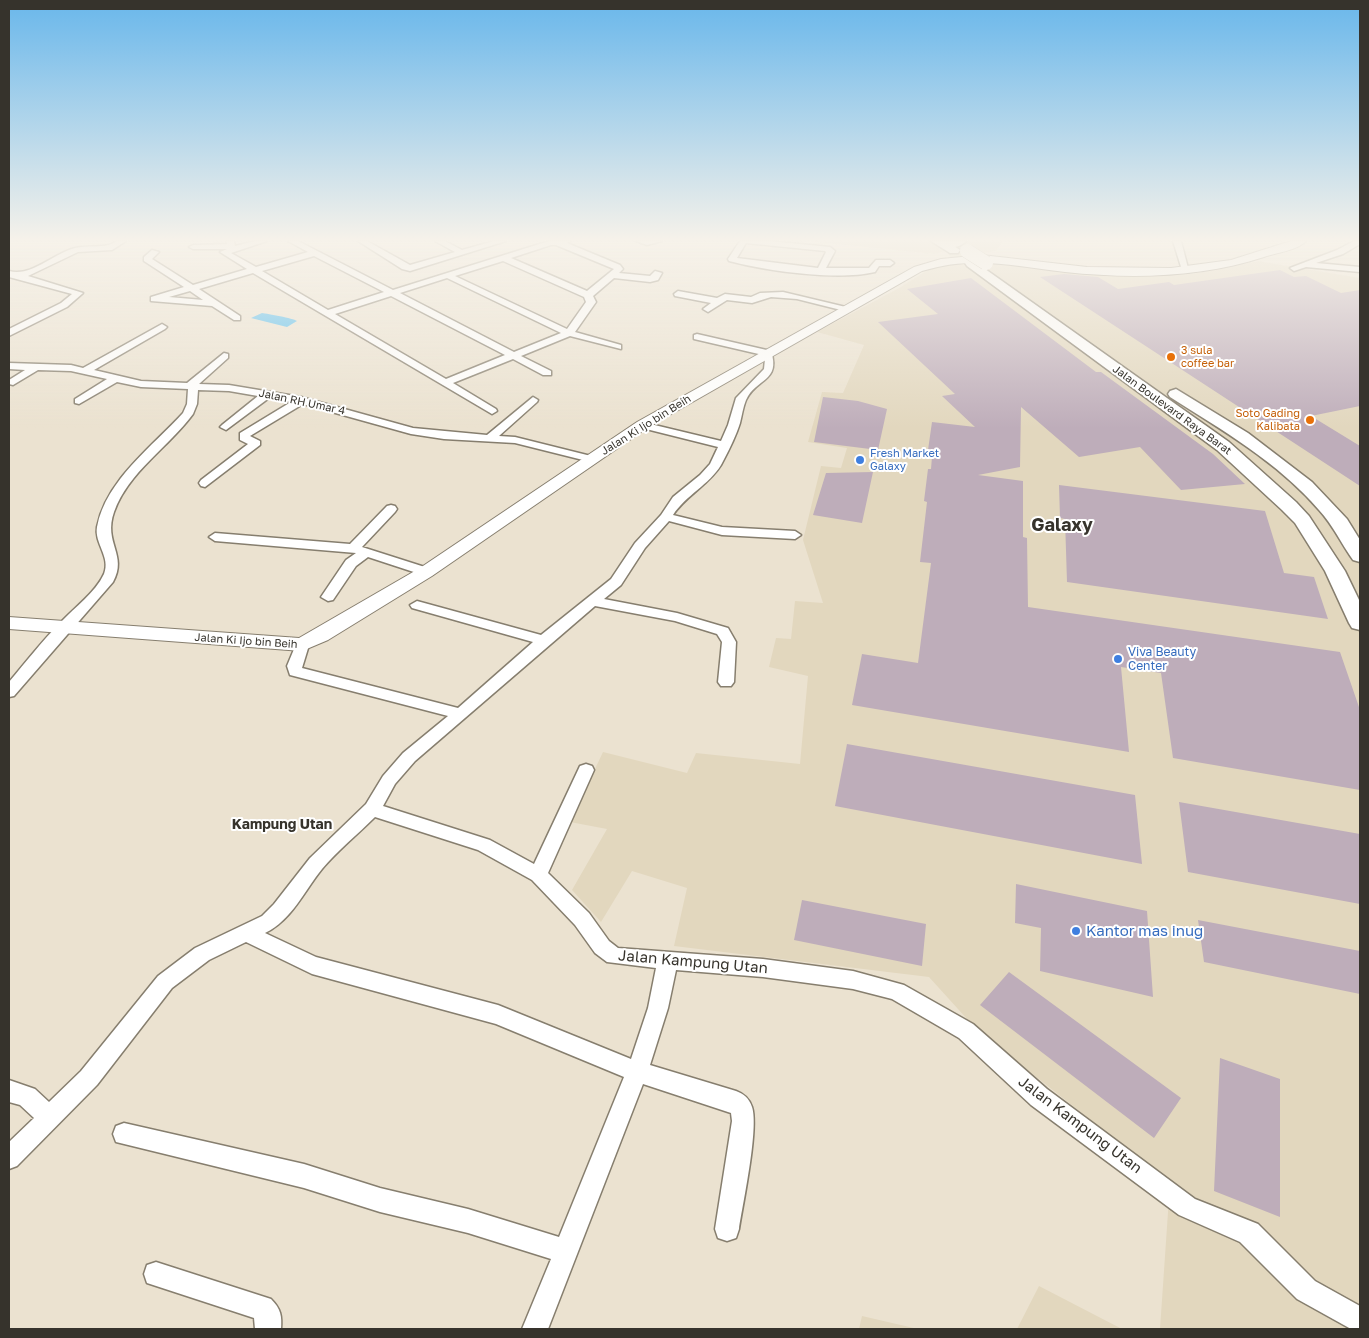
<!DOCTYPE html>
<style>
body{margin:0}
#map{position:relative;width:1369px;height:1338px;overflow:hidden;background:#ebe2d0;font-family:"Golos Text",sans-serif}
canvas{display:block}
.frame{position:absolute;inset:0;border:10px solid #36332c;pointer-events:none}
</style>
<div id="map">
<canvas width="1369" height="1338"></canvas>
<div class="frame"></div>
</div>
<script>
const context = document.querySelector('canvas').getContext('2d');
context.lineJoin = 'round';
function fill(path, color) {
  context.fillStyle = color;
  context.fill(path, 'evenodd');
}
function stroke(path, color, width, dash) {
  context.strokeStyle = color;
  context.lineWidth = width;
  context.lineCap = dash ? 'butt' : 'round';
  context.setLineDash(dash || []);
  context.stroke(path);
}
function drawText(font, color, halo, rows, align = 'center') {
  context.font = font + ' "Golos Text",sans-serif';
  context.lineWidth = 4;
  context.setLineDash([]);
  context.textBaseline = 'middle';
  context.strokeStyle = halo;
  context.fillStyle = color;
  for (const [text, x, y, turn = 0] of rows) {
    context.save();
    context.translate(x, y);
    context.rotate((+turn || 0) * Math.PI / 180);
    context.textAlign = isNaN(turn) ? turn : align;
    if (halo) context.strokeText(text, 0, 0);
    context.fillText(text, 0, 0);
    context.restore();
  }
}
const built = new Path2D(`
 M807 241H1003L996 251 985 253 995 260 1124 273 1192 274 1258 261 1360 278V1329H1160L1170 1183 977 1030 929 977 674 946 687 888 632 871 601 922 572 890 607 829 570 822 603 752 687 773 696 753 800 764 808 676 769 667 776 638 791 639 795 601 823 603 803 540 821 466 841 468 847 448 808 442 822 392 843 393 864 345 817 332 899 288 931 268 953 261 946 251 934 254Z
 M1039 1286 1122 1329H1017Z
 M862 1316 918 1329H859Z`);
const water = new Path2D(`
 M262 313C268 314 293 318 297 321L287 327 251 318Z`);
const building = new Path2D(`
 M1280 270 1294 277 1306 276 1341 293 1360 290V406L1311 416 1360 446V486L1040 277 1064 274 1098 277 1118 289 1169 282 1174 285Z
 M971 278 1096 372H1101L1213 454 1245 484 1181 490 1140 447 1079 457 1021 407 1020 467 978 475 1023 481V537L1027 538 1028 607 1340 652 1360 710V790L1173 758 1161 673 1121 667 1129 752 852 705 862 654 918 663 931 563 920 562 927 502 924 501 928 469H931L932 457 930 456V450H928L932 422 975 427 942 396 955 394 878 322 938 314 907 289Z
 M823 397 858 401 887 409 878 450 814 442Z
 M873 472 862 523 813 515 826 473Z
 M1059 485 1265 511 1284 573 1314 577 1328 619 1067 582 1065 519 1060 518Z
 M847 744 1135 795 1142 864 835 806Z
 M1179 802 1360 834V904L1188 872Z
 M1016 884 1147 911 1153 997 1040 971 1041 928 1015 923Z
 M802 900 926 924 922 966 794 940Z
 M1198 920 1360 951V994L1204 962Z
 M1009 972 1181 1098 1154 1138 980 1005Z
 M1220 1058 1280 1079V1217L1214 1191Z`);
const minor = new Path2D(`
 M117 241H126L112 250 78 252 28 276 83 293 67 307 9 336V329L61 303 72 294 9 277V271C32 277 52 254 75 248 89 244 104 250 117 241Z
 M226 241H234L235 246 255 241H267L231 253 256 267 308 252 288 241H298L393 290 549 241H571L567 243 620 265 623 269 619 273 650 276 655 271 662 273 658 280 650 282 614 278 593 296 596 302 575 332 621 345V349L570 336 521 356 551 371V375H543L513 359 453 383 496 409 497 411 492 414 253 273 199 289 240 316V320H234L212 306 151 301V297L184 287 144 261V257L152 250 159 252 152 259 193 285 247 269 220 252 227 249H193L189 247 193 245 227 244ZM551 245H556L614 269 587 291 511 258ZM314 256 384 292 328 310 262 271ZM503 261 584 297 586 302 567 329 455 276ZM447 278 561 333 514 352 400 293ZM190 291 203 300 169 297ZM391 296 505 355 446 379 335 314Z
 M358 241H367L410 265 455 252 435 241H445L462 250 494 241H506L410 271 402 269Z
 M636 241H662L647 245Z
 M740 241H769L830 247 835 251 826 268H869L876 260H890L894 263 890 266H879L875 272C837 281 767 271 729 261L728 259ZM746 243 825 251 826 252 818 268 737 258Z
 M943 241H966C961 247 953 248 945 247Z
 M1173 241H1181L1189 272 1182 270Z
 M1354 241H1360V244L1343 254 1316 263 1360 267V272L1306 267 1294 271 1290 268 1337 250Z
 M678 291 717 298 725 294 751 297 760 293 783 292 850 308 845 311 797 299 771 297 752 303 727 300 708 312 703 309 711 303 675 296 674 294Z
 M162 324 167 327 165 329 94 370 141 381 187 383 224 353 228 354V358L199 384 229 385 301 397 413 428 487 435 533 397 538 400 537 402 499 436 515 437 595 457 597 459 591 462 515 443 444 439 411 434 303 404 250 436 260 441V445L205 487 201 486 199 483 201 480 248 444 240 440V433L291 402 269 398 226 430 220 427 222 425 258 396 229 391 198 390 197 404 193 414C169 447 128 472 114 512 103 543 128 555 113 582L14 696 9 697V682C26 662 42 641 61 622 75 607 95 593 104 574 111 557 94 543 97 527 106 480 153 446 183 413L187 404 188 389 141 387 117 382 79 404 75 403V399L107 379 71 371 38 370 13 385 9 384V380L25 370 9 369V363L71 365 83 368Z
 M697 334 771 351C781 382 756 378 746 400 743 407 742 415 740 423 736 436 728 452 721 465 709 485 686 495 673 515L722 527 795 531 801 535 795 539 722 535 669 521 645 548 621 585 604 599 677 613 728 628 736 642 734 682 731 686H721L718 682 722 642 717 634 675 621 595 606 415 761 395 784 383 806 490 840 534 864 580 766 586 764 592 766 594 770 548 873 589 913 609 941 618 948 763 959 853 971 904 985 973 1024 1047 1089 1195 1199 1258 1224 1315 1281 1360 1306V1329H1351L1297 1299 1240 1242 1179 1215 1031 1105 959 1038 892 999 853 989 763 977 676 970 668 1008 650 1065 736 1091C744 1094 749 1098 752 1107 759 1128 743 1203 739 1229L736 1238 727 1241 718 1238 715 1229 732 1121 731 1113 643 1084 548 1329H522L551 1259 468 1233 380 1212 304 1188 116 1142 113 1134 116 1126 124 1123 304 1164 380 1188 468 1209 559 1237 624 1077 496 1024 312 974 246 942 209 960 172 988 97 1085 17 1166 9 1169V1142L34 1118 20 1105 9 1102V1080L35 1089 49 1102 81 1071 158 976 195 948 262 916 274 904 310 858 366 804 383 776 403 753 448 716 290 675 287 666 297 642H307L309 645 302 668 458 708 533 642 412 608 410 605 417 601 541 635 611 579 635 543 661 515 673 497 700 475 710 464 718 447 638 427V423L642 422 721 441 728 425 736 398 764 369 765 359 763 355 694 339V335ZM375 817 478 850 532 880 575 925 595 953 607 962 656 968 648 1008 631 1059 498 1005 316 957 265 933C292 920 304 891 322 869 338 850 358 834 375 817Z
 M391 505 395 506 397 509 395 512 362 547 431 569 433 572 426 576 368 557 356 566 333 600 328 601 321 597 346 560 356 553 215 541 209 537 215 533 350 544 387 506Z
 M156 1262 271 1299C281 1309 282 1316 281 1329H255L254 1318 147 1283 144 1274 147 1265Z`);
const tertiary = new Path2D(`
 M1291 241H1306C1298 250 1276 253 1264 257 1200 278 1131 279 1065 272 1013 266 974 255 922 271L647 428 432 576 328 640 302 651 9 629V617L299 638 420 568 637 422 914 267 941 259 982 255 1087 267 1171 268 1231 260Z`);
const secondary = new Path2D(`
 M931 241H946L960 250 958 253H950Z
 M971 259 1229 442 1296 502 1309 516 1345 571 1360 602V630L1352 628 1349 623 1325 571 1295 523 1282 510 1217 450 967 266 965 263 967 260Z
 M1176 389 1248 433 1312 482 1347 519 1360 540V562L1353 560C1341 543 1333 525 1319 510 1279 463 1222 430 1170 397L1168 394 1170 391Z`);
const secondaryBridge = new Path2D(`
 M967 251 986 263`);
const markers = [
 [1171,357,5,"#e8710a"],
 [1310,420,5,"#e8710a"],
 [860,460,5,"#3f7fe0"],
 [1118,659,5,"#3f7fe0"],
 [1076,931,5,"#3f7fe0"]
];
const farFoodnames = [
 ["3 sula",1181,351],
 ["coffee bar",1181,364],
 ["Soto Gading",1300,414,"right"],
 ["Kalibata",1300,427,"right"]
];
const farStreetnames = [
 ["Jalan RH Umar 4",302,402,12],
 ["Jalan Boulevard Raya Barat",1172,410,36],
 ["Jalan Ki Ijo bin Beih",646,425,-32],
 ["Jalan Ki Ijo bin Beih",246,641,4]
];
const farShopnames = [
 ["Fresh Market",870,454],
 ["Galaxy",870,467]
];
const shopNames = [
 ["Viva Beauty",1128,652],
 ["Center",1128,666]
];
const neighbourhoodNames = [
 ["Kampung Utan",282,825]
];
const nearShopnames = [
 ["Kantor mas inug",1086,931]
];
const nearStreetnames = [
 ["Jalan Kampung Utan",693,962,5],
 ["Jalan Kampung Utan",1080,1125,37]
];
const districtNames = [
 ["Galaxy",1062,525]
];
fill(built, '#e2d7be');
fill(water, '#4cbbf0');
fill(building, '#beadba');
stroke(minor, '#867e6e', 3);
stroke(tertiary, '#867e6e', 2);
stroke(secondary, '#867e6e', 3);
fill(minor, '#fff');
fill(tertiary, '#fff');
fill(secondary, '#fff');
stroke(secondaryBridge, '#867e6e', 15, []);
stroke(secondaryBridge, '#fff', 14);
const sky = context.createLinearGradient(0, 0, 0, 428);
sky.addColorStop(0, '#69b7eb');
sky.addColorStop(0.56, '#f6f2ea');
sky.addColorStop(1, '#f6f2ea00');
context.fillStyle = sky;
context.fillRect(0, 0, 1369, 428);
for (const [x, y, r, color] of markers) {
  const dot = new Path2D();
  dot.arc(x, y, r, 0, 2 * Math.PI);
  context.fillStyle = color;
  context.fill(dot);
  stroke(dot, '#fff', 2);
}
drawText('11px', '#c56008', '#fff', farFoodnames, 'left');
drawText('11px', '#36332c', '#fff', farStreetnames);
drawText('11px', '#366cbe', '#fff', farShopnames, 'left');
drawText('12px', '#366cbe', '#fff', shopNames, 'left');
drawText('bold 14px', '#36332c', '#fff', neighbourhoodNames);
drawText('15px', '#366cbe', '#fff', nearShopnames, 'left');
drawText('15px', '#36332c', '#fff', nearStreetnames);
drawText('bold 18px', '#36332c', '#fff', districtNames);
</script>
